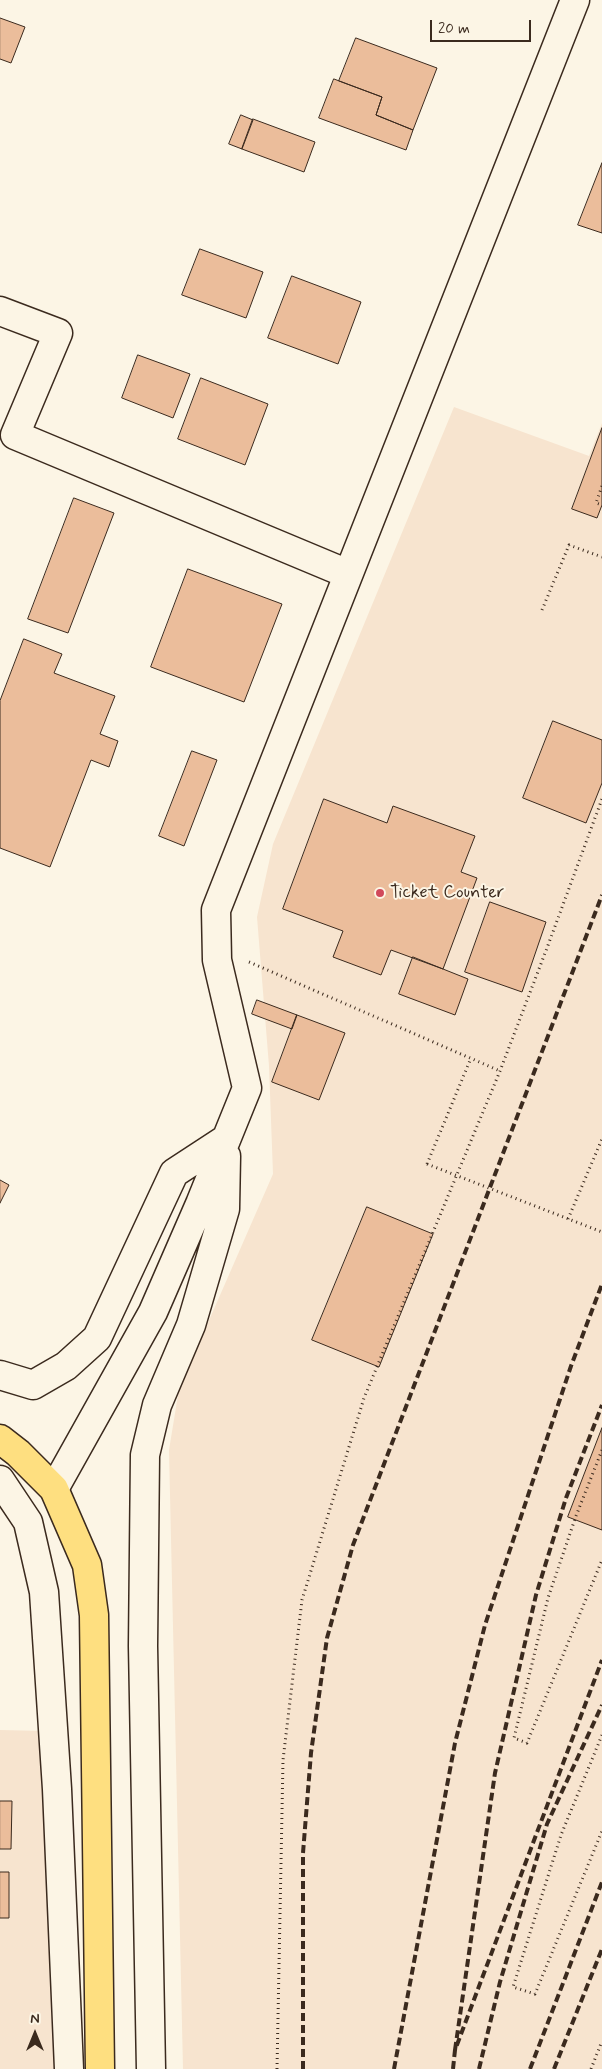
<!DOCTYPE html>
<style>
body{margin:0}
#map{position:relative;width:602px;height:2069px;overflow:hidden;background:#fcf5e5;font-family:Mynerve,sans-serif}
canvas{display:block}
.north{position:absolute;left:10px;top:2009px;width:50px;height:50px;-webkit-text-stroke:4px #fcf5e5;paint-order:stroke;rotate:0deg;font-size:14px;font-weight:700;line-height:20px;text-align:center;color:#3b2a1e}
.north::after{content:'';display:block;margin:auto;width:18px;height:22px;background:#3b2a1e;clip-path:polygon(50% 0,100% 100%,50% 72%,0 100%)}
.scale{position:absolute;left:430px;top:20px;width:101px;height:22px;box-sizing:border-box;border:2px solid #3b2a1e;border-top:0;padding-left:6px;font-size:15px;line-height:18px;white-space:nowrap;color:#3b2a1e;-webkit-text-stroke:4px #fcf5e5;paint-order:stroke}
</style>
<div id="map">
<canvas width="602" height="2069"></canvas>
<div class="north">N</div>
<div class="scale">20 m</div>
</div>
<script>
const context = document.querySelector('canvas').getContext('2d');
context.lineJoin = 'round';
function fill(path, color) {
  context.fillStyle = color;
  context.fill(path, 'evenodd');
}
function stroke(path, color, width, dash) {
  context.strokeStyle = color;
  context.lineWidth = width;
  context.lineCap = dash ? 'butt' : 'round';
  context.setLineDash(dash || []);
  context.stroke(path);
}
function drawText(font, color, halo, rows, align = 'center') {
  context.font = font + ' Mynerve,sans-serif';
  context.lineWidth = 4;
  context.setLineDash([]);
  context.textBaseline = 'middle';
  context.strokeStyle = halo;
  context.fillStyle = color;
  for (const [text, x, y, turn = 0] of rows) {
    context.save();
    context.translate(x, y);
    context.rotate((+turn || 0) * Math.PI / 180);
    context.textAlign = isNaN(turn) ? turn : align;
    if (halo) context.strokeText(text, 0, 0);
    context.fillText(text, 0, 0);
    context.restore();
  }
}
const built = new Path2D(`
 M454 407 589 456 602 423V2069H183L169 1450 179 1389 273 1174 269 1066 257 917 273 844Z
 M0 1730 44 1731 67 2069H0Z`);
const building = new Path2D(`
 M0 18 25 27 11 63 0 59Z
 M356 38 437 68 413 130 376 115 382 97 339 81Z
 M334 79 382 97 376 115 413 130 406 150 319 118Z
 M241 115 253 120 242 149 229 144Z
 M253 119 315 142 304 172 242 149Z
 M602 163V233L578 225Z
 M200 249 263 272 246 318 182 295Z
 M292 276 361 302 338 364 268 338Z
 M138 355 190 374 173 418 122 398Z
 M201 378 268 404 245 465 178 439Z
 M602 428V505L597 518 572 509Z
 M74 498 114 513 68 633 28 619Z
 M188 569 282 604 244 702 151 667Z
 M24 639 62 654 54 673 115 696 100 734 118 741 109 767 91 760 50 867 0 848V701Z
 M553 721 602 740V783L586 823 523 798Z
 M192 751 217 760 184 846 159 836Z
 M324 799 387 823 393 806 475 836 461 872 477 878 443 969 391 950 381 975 333 957 343 931 283 909Z
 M490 902 546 922 522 992 465 972Z
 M413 957 468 979 455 1015 399 994Z
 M257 1000 297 1015 292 1029 252 1014Z
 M297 1015 345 1033 319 1100 272 1082Z
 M0 1180 9 1185 0 1203Z
 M367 1207 433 1234 379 1367 312 1340Z
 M602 1428V1530L568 1517Z
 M0 1801H12L11 1849H0Z
 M0 1872H9V1918H0Z`);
const path = new Path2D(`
 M602 486 596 503 602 505
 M542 610 569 545 602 557
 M249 962 500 1071
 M427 1164 471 1058
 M568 1219 602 1139
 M602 1450 576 1516 548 1598 514 1738 527 1743 602 1560
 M602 1735 561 1835 513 1987 535 1994 602 1831
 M277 2069 283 1760 302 1600 364 1398 500 1071 547 948 602 799
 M591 2069 602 2041`);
const minor = new Path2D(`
 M0 311 58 333 15 435 348 574
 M0 1375 33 1385 66 1366 97 1338 174 1173 226 1139
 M0 1480 28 1522 44 1592 57 1789 69 2069
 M54 1489 153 1312 200 1204 247 1088 217 960 216 910 575 0
 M151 2069 143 1646 145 1455 157 1405 191 1325 225 1209 226 1156`);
const major = new Path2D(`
 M0 1439 18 1453 54 1489 87 1565 94 1615 100 2069`);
const rail = new Path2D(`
 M455 2050 495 1773 536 1595 566 1498 602 1405
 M303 2069V1853L311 1753 327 1638 353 1545 602 895
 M394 2069 455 1743 485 1625 571 1366 602 1284
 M453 2069 455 2050 602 1660
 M479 2069 500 1982 547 1824 602 1705
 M530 2069 602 1882
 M554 2069 602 1949`);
const pathBridge = new Path2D(`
 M427 1164 602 1232`);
const markers = [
 [380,893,5,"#d1495b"]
];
const poiNames = [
 ["Ticket Counter",390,893]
];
fill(built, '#f7e4cf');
fill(building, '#ebbd9b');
stroke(building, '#3b2a1e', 1);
stroke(minor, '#3b2a1e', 31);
stroke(major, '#3b2a1e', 31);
stroke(path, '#3b2a1e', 3, [1, 4]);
stroke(minor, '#fcf5e5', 28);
stroke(major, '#fedf80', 28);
stroke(rail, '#3b2a1e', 4, [8, 4]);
stroke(pathBridge, '#3b2a1e', 3, [1, 4]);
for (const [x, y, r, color] of markers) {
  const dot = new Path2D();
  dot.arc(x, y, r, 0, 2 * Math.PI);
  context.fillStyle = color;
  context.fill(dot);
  stroke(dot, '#fcf5e5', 2);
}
drawText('18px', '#3b2a1e', '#fcf5e5', poiNames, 'left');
</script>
